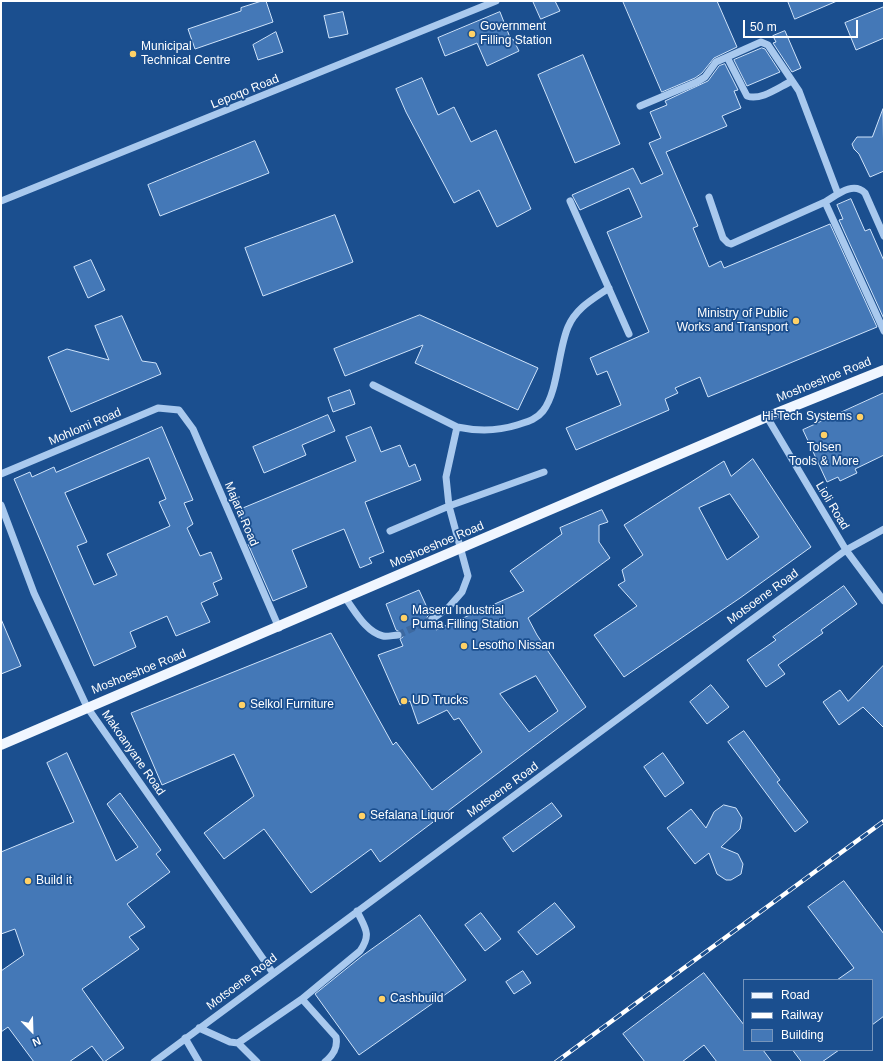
<!DOCTYPE html>
<style>
body{margin:0}
#map{position:relative;width:885px;height:1063px;overflow:hidden;background:#1b4f8f;font-family:Helvetica,sans-serif}
canvas{display:block}
.frame{position:absolute;inset:0;border:2px solid #fff;pointer-events:none}
.legend{position:absolute;left:743px;top:979px;width:130px;height:72px;box-sizing:border-box;background:#1b4f8f;border:1px solid #7695bc;margin:0;padding:5px 7px;list-style:none;font-size:12px;color:#fff}
.legend li{display:flex;align-items:center;gap:8px;height:20px}
.legend b{width:20px;border:1px solid #7695bc}
.north{position:absolute;left:12px;top:1011px;width:40px;height:40px;-webkit-text-stroke:3px #1b4f8f;paint-order:stroke;rotate:157deg;font-size:11px;font-weight:700;line-height:16px;text-align:center;color:#fff}
.north::after{content:'';display:block;margin:auto;width:14px;height:18px;background:#fff;clip-path:polygon(50% 0,100% 100%,50% 72%,0 100%)}
.scale{position:absolute;left:743px;top:20px;width:115px;height:18px;box-sizing:border-box;border:2px solid #fff;border-top:0;padding-left:5px;font-size:12px;line-height:14px;white-space:nowrap;color:#fff;-webkit-text-stroke:3px #1b4f8f;paint-order:stroke}
</style>
<div id="map">
<canvas width="885" height="1063"></canvas>
<div class="frame"></div>
<ul class="legend">
<li><b style="height:5px;background:#f0f6ff"></b>Road</li>
<li><b style="height:5px;background:#fff"></b>Railway</li>
<li><b style="height:11px;background:#4478b7"></b>Building</li>
</ul>
<div class="north">N</div>
<div class="scale">50 m</div>
</div>
<script>
const context = document.querySelector('canvas').getContext('2d');
context.lineJoin = 'round';
function fill(path, color) {
  context.fillStyle = color;
  context.fill(path, 'evenodd');
}
function stroke(path, color, width, dash) {
  context.strokeStyle = color;
  context.lineWidth = width;
  context.lineCap = dash ? 'butt' : 'round';
  context.setLineDash(dash || []);
  context.stroke(path);
}
function drawText(font, color, halo, rows, align = 'center') {
  context.font = font + ' Helvetica,sans-serif';
  context.lineWidth = 3.5;
  context.setLineDash([]);
  context.textBaseline = 'middle';
  context.strokeStyle = halo;
  context.fillStyle = color;
  for (const [text, x, y, turn = 0] of rows) {
    context.save();
    context.translate(x, y);
    context.rotate((+turn || 0) * Math.PI / 180);
    context.textAlign = isNaN(turn) ? turn : align;
    if (halo) context.strokeText(text, 0, 0);
    context.fillText(text, 0, 0);
    context.restore();
  }
}
const building = new Path2D(`
 M262 1H266L273 22 195 49 188 29 241 11V8Z
 M533 1H555L560 11 541 19Z
 M623 1H717L737 47 714 58 702 73 695 78 662 92Z
 M788 1H837L795 19Z
 M884 7V38L856 50 845 23Z
 M343 12 348 34 329 38 324 16Z
 M500 12 511 40 513 39 519 51 487 66 477 43 445 56 438 38Z
 M785 31 801 68 792 72 773 43 776 42 773 36Z
 M276 32 283 52 258 60 253 45Z
 M762 48 765 49 780 72 747 86 734 60Z
 M583 55 620 144 575 163 538 75Z
 M725 64 738 90 734 91 741 108 722 116 727 126 666 152 698 226 693 228 709 267 721 261 724 268 830 224 877 327 708 397 700 377 675 388 678 393 665 399 669 410 576 450 566 428 621 405 607 371 597 375 590 358 649 332 607 232 642 217 629 188 580 210 572 195 633 168 641 184 663 174 649 143 661 138 650 112 667 105 665 101 708 81 719 66Z
 M422 78 438 115 454 107 471 142 496 130 531 209 497 227 479 190 454 203 406 112 396 89Z
 M883 109 884 171 870 177 859 154 854 149 852 144 857 137H872Z
 M255 141 269 173 160 216 148 185Z
 M851 199 865 231 870 229 884 261V319L839 220 843 219 837 205Z
 M335 215 353 262 263 296 245 248Z
 M91 260 105 290 88 298 74 267Z
 M420 315 538 368 518 410 415 363 423 345 345 376 334 349Z
 M122 316 142 361 156 363 161 374 71 412 48 357 67 349 109 360 95 326Z
 M350 390 355 404 333 412 328 398Z
 M884 393V455L855 469 857 473 840 481 838 477 827 482 803 430Z
 M328 415 335 431 302 445 306 455 264 473 253 447Z
 M162 427 193 500 184 503 193 524 187 528 200 556 211 552 222 579 213 583 218 595 201 603 210 622 176 636 167 616 130 632 136 647 94 666 14 479 30 472 32 477 54 467 56 472ZM149 458 166 499 159 502 170 526 107 554 117 575 94 585 77 546 87 542 65 493Z
 M371 427 381 452 400 445 409 467 415 464 421 480 365 502 384 552 369 558 372 563 360 568 344 529 292 550 307 587 273 601 248 544 252 543 238 510 356 461 346 437Z
 M753 459 811 547 740 598 624 677 594 635 637 606 618 585 625 581 622 570 643 555 624 525 724 461 731 476ZM730 494 759 537 727 560 699 508Z
 M602 510 608 522 599 525V542L610 558 528 618 537 635 586 707 380 862 371 849 311 893 264 829 224 859 204 833 254 796 234 754 162 785 131 713 331 633 393 745 396 742 432 790 482 752 459 718 454 720 447 710 418 724 410 701 400 705 378 655 403 646 400 639 403 637 402 633 396 630 386 604 419 590 430 614 427 617 428 621 434 624 436 630 524 591 510 571 562 534 560 528ZM536 676 558 711 529 732 500 694Z
 M844 586 857 604 821 630 823 633 778 665 785 674 766 687 747 660 776 640 773 637Z
 M1 619 21 666 1 674Z
 M884 665V728L863 707 839 725 823 702 840 690 848 701Z
 M711 685 729 707 707 724 690 702Z
 M744 731 780 780 777 782 808 822 795 832 728 742Z
 M67 753 116 861 138 847 107 804 120 793 161 850 156 854 170 872 127 904 145 927 129 937 139 949 82 989 124 1048 104 1062 92 1046 69 1062H34L8 1027 1 1032V971L24 955 15 929 1 934V852L74 822 47 763Z
 M663 753 684 783 665 797 644 767Z
 M552 803 562 816 513 852 503 838Z
 M724 805 736 808 742 818 740 829 721 847 738 854 743 864 741 874 731 880H726L717 874 709 853 695 864 667 828 691 809 706 828 714 812Z
 M844 881 884 934V1016L872 1025V980H837L854 968 808 907Z
 M555 903 575 927 537 955 518 932Z
 M481 913 501 939 485 951 465 925Z
 M420 915 466 980 359 1055 315 994 362 956Z
 M523 971 531 983 514 994 506 982Z
 M704 973 744 1025V1050H763L772 1062H717L704 1045 682 1062H645L623 1034Z
 M793 1050H839L822 1062H802Z`);
const minorTunnel = new Path2D(`
 M398 635 432 619`);
const minor = new Path2D(`
 M727 57 747 96C761 101 779 87 792 81
 M640 106 697 82 705 77 716 62 761 42 768 45 799 91 838 194
 M709 197 723 238 728 243 731 244 825 202C837 195 853 181 865 193L884 236
 M1 201 496 1
 M570 201 629 334
 M825 202 884 331
 M373 385 457 427C476 431 498 431 517 425 526 422 536 420 543 411 558 392 558 350 568 327 576 308 593 299 609 288
 M767 417 846 550 884 601
 M1 474 158 408 179 410 193 429 279 628
 M1 505 34 593 87 707 273 973
 M390 531 449 506 544 472
 M346 599C355 611 366 632 383 636 387 637 394 635 398 635
 M432 619 448 608 462 592 468 576 449 506 446 477 457 427
 M302 999 360 951C372 934 365 928 357 911
 M199 1028 230 1042 238 1043 257 1062
 M185 1038 199 1062
 M238 1043 302 999 336 1037C338 1048 333 1055 325 1062
 M154 1062 846 550 884 529`);
const major = new Path2D(`
 M1 745 767 417 884 370`);
const rail = new Path2D(`
 M556 1062 884 821`);
const markers = [
 [472,34,4,"#ffd166"],
 [133,54,4,"#ffd166"],
 [796,321,4,"#ffd166"],
 [860,417,4,"#ffd166"],
 [824,435,4,"#ffd166"],
 [404,618,4,"#ffd166"],
 [464,646,4,"#ffd166"],
 [404,701,4,"#ffd166"],
 [242,705,4,"#ffd166"],
 [362,816,4,"#ffd166"],
 [28,881,4,"#ffd166"],
 [382,999,4,"#ffd166"]
];
const poiNames = [
 ["Government",480,27],
 ["Filling Station",480,41],
 ["Municipal",141,47],
 ["Technical Centre",141,61],
 ["Ministry of Public",788,314,"right"],
 ["Works and Transport",788,328,"right"],
 ["Hi-Tech Systems",852,417,"right"],
 ["Tolsen",824,448,"center"],
 ["Tools & More",824,462,"center"],
 ["Maseru Industrial",412,611],
 ["Puma Filling Station",412,625],
 ["Lesotho Nissan",472,646],
 ["UD Trucks",412,701],
 ["Selkol Furniture",250,705],
 ["Sefalana Liquor",370,816],
 ["Build it",36,881],
 ["Cashbuild",390,999]
];
const streetNames = [
 ["Lepoqo Road",245,92,-22],
 ["Moshoeshoe Road",824,380,-22],
 ["Mohlomi Road",85,427,-23],
 ["Lioli Road",832,506,59],
 ["Majara Road",241,514,67],
 ["Moshoeshoe Road",437,545,-23],
 ["Motsoene Road",763,597,-36],
 ["Moshoeshoe Road",139,672,-22],
 ["Makoanyane Road",133,753,55],
 ["Motsoene Road",503,790,-36],
 ["Motsoene Road",242,982,-37]
];
fill(building, '#4478b7');
stroke(building, '#cfe3fa', 1);
stroke(minorTunnel, '#3d69a0', 7, [7, 3.5]);
stroke(minor, '#a9c9ee', 7);
stroke(major, '#f0f6ff', 10);
stroke(rail, '#fff', 4.5);
stroke(rail, '#1b4f8f', 3, [9]);
for (const [x, y, r, color] of markers) {
  const dot = new Path2D();
  dot.arc(x, y, r, 0, 2 * Math.PI);
  context.fillStyle = color;
  context.fill(dot);
  stroke(dot, '#1b4f8f', 1.5);
}
drawText('12px', '#fff', '#1b4f8f', poiNames, 'left');
drawText('12px', '#fff', '#1b4f8f', streetNames);
</script>
